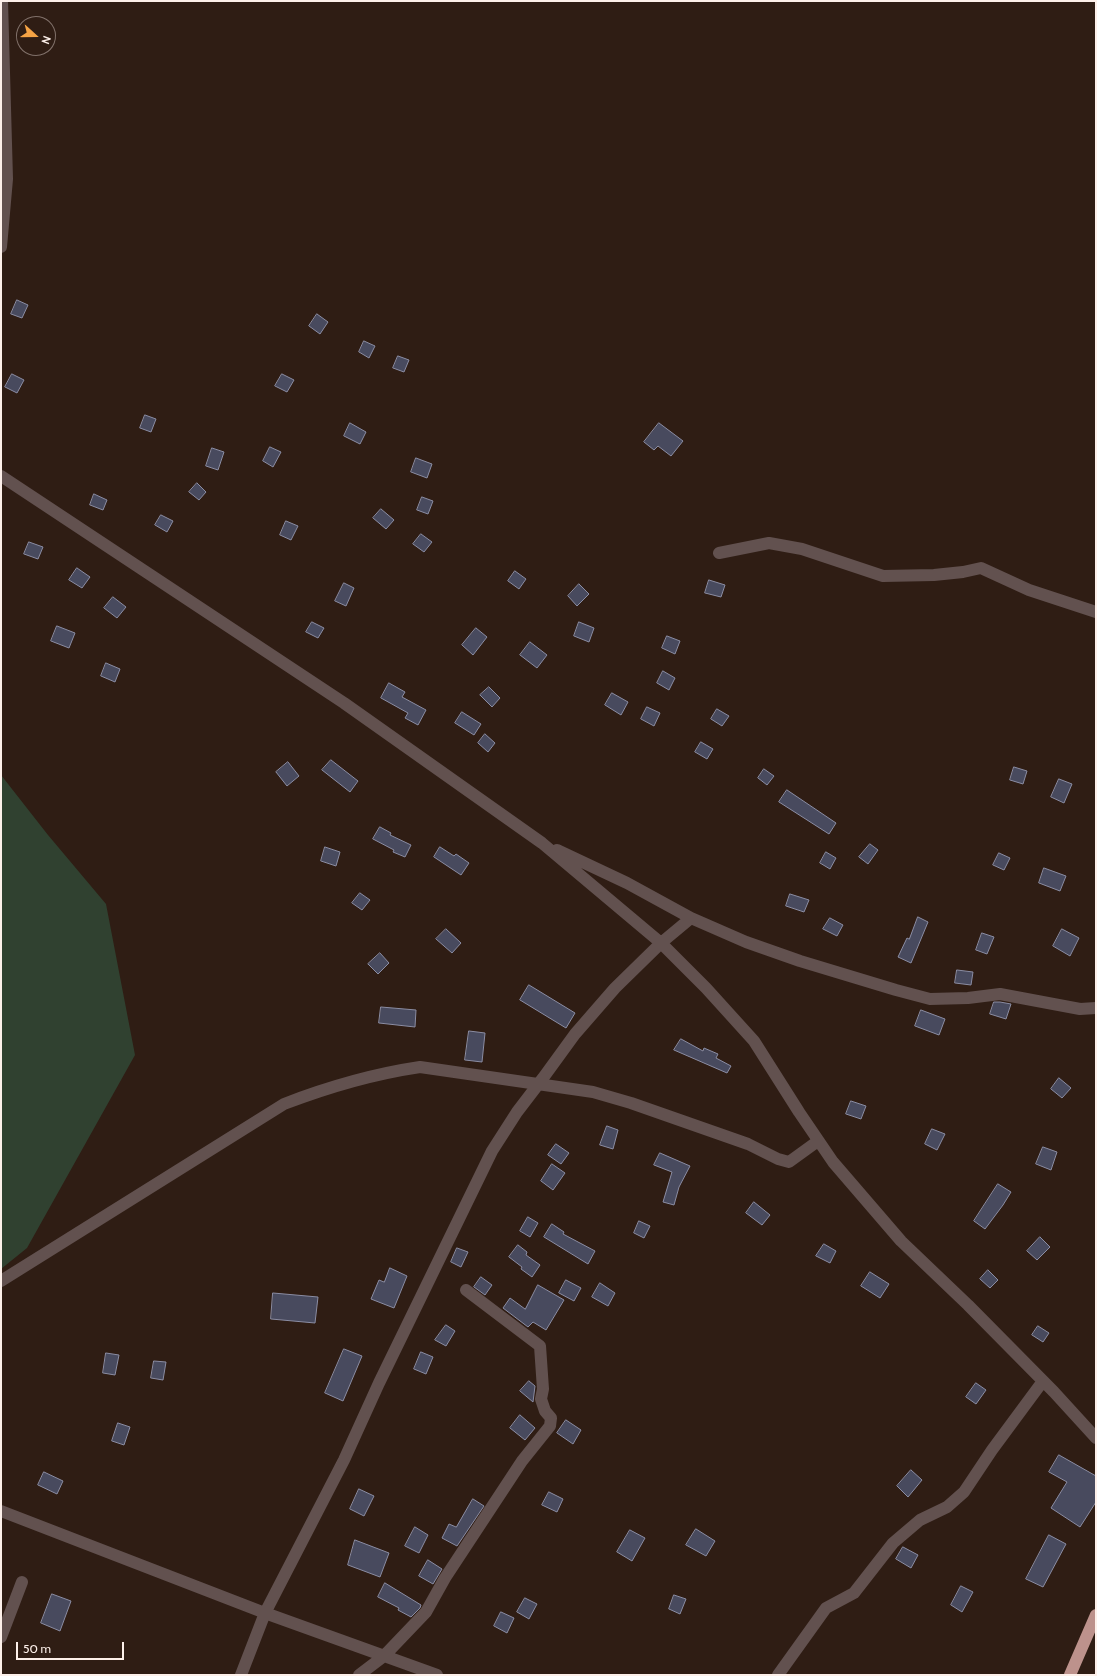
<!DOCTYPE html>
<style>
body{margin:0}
#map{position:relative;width:1097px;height:1676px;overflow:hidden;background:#2f1d14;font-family:Cabin,sans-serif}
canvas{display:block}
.frame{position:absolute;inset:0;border:2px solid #fdf0ea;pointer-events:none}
.north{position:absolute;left:16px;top:16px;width:40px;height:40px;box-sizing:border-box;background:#2f1d14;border:1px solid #81716a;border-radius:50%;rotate:111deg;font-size:11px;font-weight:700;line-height:16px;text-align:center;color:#fdf0ea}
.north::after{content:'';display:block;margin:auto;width:14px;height:18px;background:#f5a345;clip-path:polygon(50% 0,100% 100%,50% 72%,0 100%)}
.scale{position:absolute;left:16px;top:1642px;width:108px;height:18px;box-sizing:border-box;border:2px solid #fdf0ea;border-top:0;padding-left:5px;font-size:12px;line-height:14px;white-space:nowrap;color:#fdf0ea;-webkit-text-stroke:3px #2f1d14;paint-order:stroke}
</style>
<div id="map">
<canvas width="1097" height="1676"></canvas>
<div class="frame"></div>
<div class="north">N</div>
<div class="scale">50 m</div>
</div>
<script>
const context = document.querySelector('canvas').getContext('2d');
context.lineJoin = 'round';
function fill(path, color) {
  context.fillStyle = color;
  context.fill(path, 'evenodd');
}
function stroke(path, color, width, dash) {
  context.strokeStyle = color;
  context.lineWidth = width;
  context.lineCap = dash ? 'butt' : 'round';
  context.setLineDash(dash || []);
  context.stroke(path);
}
const green = new Path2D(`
 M1 775 48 835 106 904 135 1055 27 1248 1 1269Z`);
const building = new Path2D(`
 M17 300 28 305 22 318 11 314Z
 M317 314 328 322 320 334 309 326Z
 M364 341 375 346 369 358 359 352Z
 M398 356 409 360 404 372 393 368Z
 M12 374 24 380 17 393 5 387Z
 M282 374 294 380 287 392 275 386Z
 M145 415 156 419 151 432 140 428Z
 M350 423 366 432 360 444 344 436Z
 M659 423 683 441 671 456 658 446 654 450 644 442Z
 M270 447 281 452 273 467 263 461Z
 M212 448 224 452 218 470 206 466Z
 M416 458 432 464 427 478 411 472Z
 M197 483 206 492 199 500 189 492Z
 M94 494 107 500 103 510 90 505Z
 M422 497 433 501 428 514 417 510Z
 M381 509 394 520 386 529 373 518Z
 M161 515 173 521 167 532 155 525Z
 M286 521 298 526 291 540 280 535Z
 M421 534 432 542 424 552 413 544Z
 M29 542 43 547 38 559 24 554Z
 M77 568 90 577 82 588 69 580Z
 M515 571 526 579 519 589 508 581Z
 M709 580 725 585 721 597 705 593Z
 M344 583 354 588 346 606 335 601Z
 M579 584 589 594 577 606 568 596Z
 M113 597 126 607 117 618 104 608Z
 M312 622 324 628 318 638 306 632Z
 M579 622 594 628 589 642 574 636Z
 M57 626 75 633 69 648 51 641Z
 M476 628 487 637 473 655 462 645Z
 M667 636 680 641 675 654 662 648Z
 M530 642 547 655 537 668 520 655Z
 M106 663 120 669 115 682 101 676Z
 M663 671 675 678 669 690 657 683Z
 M389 683 405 692 402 697 426 710 418 725 405 718 408 713 381 698Z
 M489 687 500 698 492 707 480 695Z
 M612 693 628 702 621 715 605 705Z
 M647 707 660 713 654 726 641 719Z
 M717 709 729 716 722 726 711 719Z
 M462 712 481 724 474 735 455 723Z
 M485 734 495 743 488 752 478 743Z
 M701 742 713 749 707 759 695 752Z
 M331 760 358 781 350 792 322 770Z
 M288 762 299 776 287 786 276 772Z
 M1014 767 1027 771 1023 784 1010 780Z
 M764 769 774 776 767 785 758 778Z
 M1059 779 1072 784 1064 803 1051 797Z
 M787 790 836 823 829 834 779 802Z
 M380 827 391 833 390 835 411 845 405 857 393 852 394 850 373 839Z
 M870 844 878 850 868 864 859 857Z
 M325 847 340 852 336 866 321 861Z
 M440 847 454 856 456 854 469 863 461 875 434 857Z
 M826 852 836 858 830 869 820 863Z
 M999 853 1010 858 1004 870 993 865Z
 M1044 868 1066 876 1060 891 1039 883Z
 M360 893 370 900 362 910 352 903Z
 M790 894 809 900 804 912 786 906Z
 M918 917 928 922 911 963 898 957 907 938 909 939Z
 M830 918 843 925 837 936 823 929Z
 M446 929 461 943 452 953 436 939Z
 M1062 929 1079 938 1070 956 1053 946Z
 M982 933 994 937 987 954 976 950Z
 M380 953 389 963 378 974 368 964Z
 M957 970 973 972 971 985 955 983Z
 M529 985 575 1013 566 1028 520 1000Z
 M994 1002H1000L1011 1004 1006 1019 990 1014Z
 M381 1007 416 1010 415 1027 379 1023Z
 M921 1010 945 1019 939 1035 915 1026Z
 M469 1031 485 1033 482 1062 465 1060Z
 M681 1039 703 1051 704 1048 718 1054 716 1058 731 1066 727 1073 674 1050Z
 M1059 1078 1071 1088 1062 1098 1051 1089Z
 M851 1101 866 1106 861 1119 846 1114Z
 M607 1126 618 1130 613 1149 600 1145Z
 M932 1129 945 1134 937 1150 925 1144Z
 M556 1144 569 1153 561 1164 548 1155Z
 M1043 1147 1057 1152 1051 1170 1036 1164Z
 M660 1153 690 1166 679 1187 674 1205 663 1202 672 1172 654 1165Z
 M552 1164 565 1173 553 1190 541 1181Z
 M998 1184 1011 1192 1003 1205 985 1229 974 1221Z
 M754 1202 770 1215 762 1225 746 1213Z
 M528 1217 538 1223 530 1237 520 1231Z
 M639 1221 650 1226 644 1238 634 1233Z
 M552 1224 564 1232 563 1234 595 1251 588 1264 544 1237Z
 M1040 1237 1050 1247 1037 1260 1027 1251Z
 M824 1244 836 1251 830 1263 816 1256Z
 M518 1245 527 1252 526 1255 540 1265 532 1277 521 1269 522 1267 509 1257Z
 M457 1248 468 1252 461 1267 451 1262Z
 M390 1268 407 1276 394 1308 371 1299 379 1280 384 1282Z
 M988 1270 998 1280 990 1288 980 1279Z
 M870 1272 889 1284 880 1298 861 1286Z
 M481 1277 492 1285 485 1295 474 1287Z
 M566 1280 581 1288 574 1301 559 1293Z
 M600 1283 615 1293 608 1306 592 1297Z
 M538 1285 564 1300 546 1330 533 1322 528 1327 503 1308 510 1298 525 1309Z
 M273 1293 318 1297 315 1323 271 1319Z
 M446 1325 455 1331 446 1346 435 1340Z
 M1038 1326 1049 1333 1043 1342 1032 1335Z
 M344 1349 362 1356 343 1401 325 1393Z
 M421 1352 433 1357 426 1374 414 1369Z
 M106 1353 119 1355 115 1375 103 1373Z
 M154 1361 166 1362 163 1380 151 1378Z
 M529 1381 535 1386 533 1402 520 1391Z
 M976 1383 986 1390 976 1404 966 1397Z
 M520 1415 535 1428 525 1440 510 1428Z
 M566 1420 581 1430 573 1444 557 1433Z
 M118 1423 130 1427 124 1445 112 1441Z
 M1059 1455 1096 1476V1502L1080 1527 1051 1508 1067 1482 1049 1472Z
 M911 1470 922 1480 908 1497 897 1486Z
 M44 1472 63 1481 57 1494 38 1485Z
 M359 1489 374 1496 364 1516 350 1509Z
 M549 1492 563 1499 557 1512 542 1505Z
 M473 1499 484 1506 457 1546 442 1538 449 1524 456 1527Z
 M415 1527 428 1535 419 1553 405 1546Z
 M696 1529 715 1541 706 1556 686 1545Z
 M630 1530 645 1538 632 1561 617 1552Z
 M1049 1535 1066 1544 1043 1587 1026 1579Z
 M355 1540 389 1553 380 1577 348 1565Z
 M903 1547 918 1555 911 1568 896 1559Z
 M428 1560 442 1569 433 1584 419 1576Z
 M385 1583 421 1605 420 1608 411 1617 398 1610 399 1608 378 1597Z
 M961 1586 973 1592 962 1612 951 1605Z
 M52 1594 71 1601 60 1631 41 1623Z
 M674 1595 686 1599 680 1614 669 1609Z
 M525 1598 537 1604 529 1619 517 1612Z
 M501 1612 514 1618 507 1633 494 1626Z`);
const street = new Path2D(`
 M1 247 7 179 2 1
 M1 476 344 703 542 843 661 943 706 988 754 1041 799 1112 833 1162 901 1241 968 1305 1054 1392 1096 1438
 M719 553 769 543 802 549 883 576 934 575 963 572 981 568 1029 590 1096 612
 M557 850 627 883 691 918 746 942 800 961 896 990 930 999 968 998 1000 994 1080 1009 1096 1008
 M1 1281 284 1104C328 1087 373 1074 420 1067L593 1092 631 1103 748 1144 778 1159 789 1162 818 1141
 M1 1511 265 1613 437 1675
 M1 1637 22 1582
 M241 1675 265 1613 344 1460 379 1383 492 1151 517 1112 543 1078 575 1034 615 988 661 943 691 918
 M359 1675 384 1656 426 1612 445 1578 522 1461 550 1426 551 1418 545 1411 541 1399 543 1389 540 1346 466 1290
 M778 1675 826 1608 854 1593 893 1543 920 1520 947 1507 964 1492 992 1450 1043 1381`);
const highway = new Path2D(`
 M1070 1675 1096 1615`);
fill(green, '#304130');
fill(building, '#484a5e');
stroke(building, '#8b8da3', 1);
stroke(street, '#62514f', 12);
stroke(highway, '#bd928c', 12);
</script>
